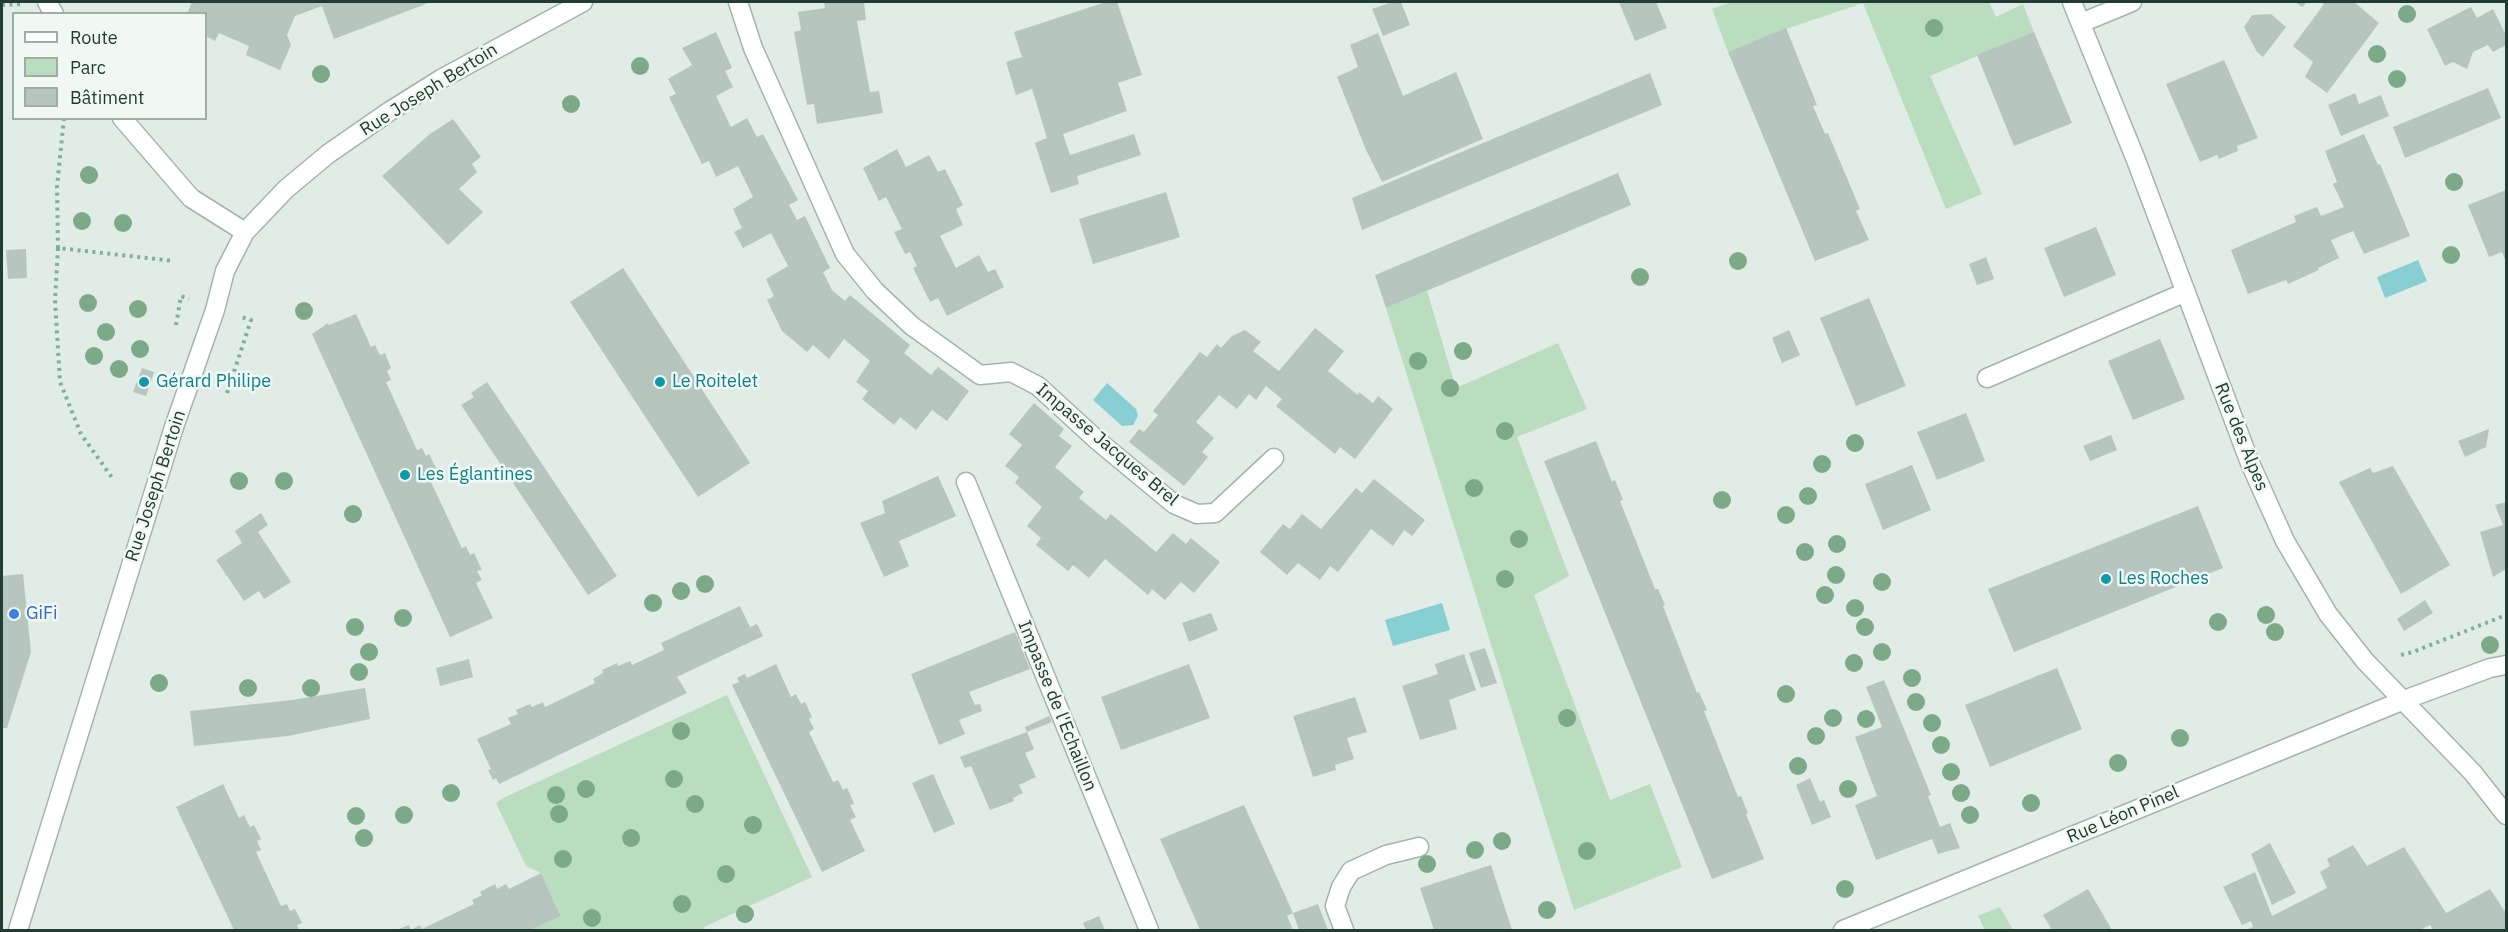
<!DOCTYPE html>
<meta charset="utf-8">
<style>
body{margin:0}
#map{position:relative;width:2508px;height:932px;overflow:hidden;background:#e0ece5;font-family:"IBM Plex Sans",sans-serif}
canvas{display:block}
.frame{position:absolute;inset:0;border:3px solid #213c32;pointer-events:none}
.legend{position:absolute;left:12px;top:12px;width:195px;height:108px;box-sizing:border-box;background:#f1f8f4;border:2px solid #9eada6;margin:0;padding:8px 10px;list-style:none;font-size:18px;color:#213c32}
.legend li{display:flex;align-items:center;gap:12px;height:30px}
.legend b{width:30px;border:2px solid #9eada6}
</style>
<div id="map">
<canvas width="2508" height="932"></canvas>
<div class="frame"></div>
<ul class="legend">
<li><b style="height:8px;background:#fff"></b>Route</li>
<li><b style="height:16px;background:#b9ddbe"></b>Parc</li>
<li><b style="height:16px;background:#b6c6be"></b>Bâtiment</li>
</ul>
</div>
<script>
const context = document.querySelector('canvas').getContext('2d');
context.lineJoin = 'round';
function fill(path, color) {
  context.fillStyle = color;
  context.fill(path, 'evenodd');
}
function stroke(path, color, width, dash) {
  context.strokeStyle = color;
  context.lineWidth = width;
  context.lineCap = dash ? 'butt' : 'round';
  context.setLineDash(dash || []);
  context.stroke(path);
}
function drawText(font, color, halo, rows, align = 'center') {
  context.font = font + ' "IBM Plex Sans",sans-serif';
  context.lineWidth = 5;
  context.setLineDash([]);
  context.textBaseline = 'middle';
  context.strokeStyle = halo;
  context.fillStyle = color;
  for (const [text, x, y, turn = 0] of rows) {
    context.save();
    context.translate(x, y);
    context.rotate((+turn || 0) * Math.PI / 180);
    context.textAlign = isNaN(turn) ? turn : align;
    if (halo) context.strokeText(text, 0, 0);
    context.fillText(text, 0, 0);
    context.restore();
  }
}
const green = new Path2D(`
 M1731 2H1989L1996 17 2023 4 2034 32 1930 76 1982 194 1946 209 1863 3 1786 29 1728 52 1712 9Z
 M1427 291 1456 388 1558 343 1587 409 1517 437 1569 576 1534 595 1610 800 1650 784 1682 867 1574 910 1386 308Z
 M727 695 812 877 704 927 705 930H530L561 915 541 873 526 866 496 803 503 798Z
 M2000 907 2013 930H1985L1978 916Z`);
const water = new Path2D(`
 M2418 260 2427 281 2385 298 2377 277Z
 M1107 383 1136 409 1138 416 1133 425 1122 426 1093 400Z
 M1442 603 1450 630 1393 646 1385 620Z`);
const building = new Path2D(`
 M192 2H431L334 39 322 6 295 16 287 35 291 45 280 70 246 55 249 46 219 33 215 41 206 36V14H187Z
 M824 2H864L866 20 857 21 860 39 870 92 879 91 883 113 817 124 814 104 807 105 794 32 801 30 798 12 825 8Z
 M1106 2H1117L1142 75 1118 83 1127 111 1063 134 1070 155 1134 134 1141 155 1077 176 1079 184 1051 193 1035 143 1047 138 1032 89 1016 95 1006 62 1022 57 1014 32Z
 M1392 2H1401L1410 25 1383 36 1372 9Z
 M1619 2H1656L1667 28 1635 41Z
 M2295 2H2307L2302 7Z
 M2321 2H2354L2379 23 2327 93 2305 77 2313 62 2293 46 2324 4Z
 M2471 7 2477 18 2493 9 2506 35V45L2493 52 2488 45 2473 52 2467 69 2453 62 2445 66 2427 29Z
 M2271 14 2286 27 2263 57 2257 52 2244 27 2252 15Z
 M1786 28 1817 105 1813 106 1825 134 1828 133 1860 209 1856 211 1869 240 1815 261 1728 52Z
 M716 32 732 68 725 71 733 87 716 96 731 127 747 118 757 137 763 134 798 200 789 205 797 220 805 216 830 268 823 272 832 290 845 301 850 295 910 345 904 353 931 375 938 367 969 391 947 421 932 410 916 430 900 417 894 425 862 399 868 391 856 382 870 361 844 339 829 359 813 345 807 352 782 331 767 300 774 296 766 279 788 266 771 233 743 248 734 232 742 228 733 209 753 197 738 166 716 177 709 161 702 164 669 97 676 94 668 79 692 65 682 48Z
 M2034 32 2072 123 2014 146 1977 55Z
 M1378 33 1403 96 1456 72 1483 139 1382 182 1366 150 1337 77 1358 67 1350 45Z
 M2224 60 2258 138 2237 146 2238 151 2219 159 2217 155 2200 162 2166 84Z
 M1650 73 1662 105 1362 230 1352 198Z
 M2488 88 2501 118 2405 158 2393 127Z
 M2355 93 2359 104 2381 95 2389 116 2341 136 2328 105Z
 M453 119 481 157 472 164 477 172 459 189 483 212 448 245 382 176 430 134Z
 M2364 134 2378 165 2380 164 2410 236 2364 254 2353 231 2331 240 2339 258 2318 268 2319 270 2288 284 2286 280 2248 294 2231 250 2296 222 2294 216 2317 207 2321 216 2344 207 2333 184 2337 182 2325 151Z
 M897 149 906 167 929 155 938 172 945 169 963 205 956 209 963 225 940 236 956 268 979 255 988 272 995 269 1004 287 947 316 938 298 930 302 913 268 917 266 910 252 905 254 894 232 902 229 886 197 879 201 863 168Z
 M1618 173 1631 205 1386 308 1375 275Z
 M2506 190V262L2502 252 2489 257 2468 205Z
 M1166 192 1180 237 1093 264 1079 219Z
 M2096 227 2116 275 2064 297 2044 248Z
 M26 249 27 278 8 279 6 250Z
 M1986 257 1994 279 1977 285 1969 264Z
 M623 268 750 463 698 497 570 302Z
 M1869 298 1906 386 1856 406 1820 318Z
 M356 314 371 347 375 345 380 355 385 353 391 368 387 371 391 380 386 382 417 450 422 448 426 456 429 454 436 468 432 470 436 480 431 482 462 548 466 546 470 555 474 553 482 570 477 571 482 580 476 583 493 618 450 637 312 334 328 323 329 325Z
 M1315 328 1344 351 1328 371 1358 395 1359 392 1373 403 1378 396 1393 409 1355 459 1340 447 1335 454 1319 441 1276 406 1282 399 1266 386 1256 400 1249 394 1237 409 1219 395 1196 422 1214 438 1202 452 1208 457 1184 486 1129 442 1139 429 1144 432 1158 415 1153 411 1200 352 1207 357 1217 344 1221 348 1232 336 1245 330 1261 342 1253 351 1279 371Z
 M1789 330 1800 355 1782 363 1772 338Z
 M2160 339 2185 399 2133 420 2108 361Z
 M142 368 154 372 146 396 133 392Z
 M487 382 617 576 588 595 461 405 474 397 471 393Z
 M1034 403 1064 429 1059 436 1072 446 1055 467 1084 492 1079 498 1106 520 1111 514 1156 552 1173 533 1186 544 1191 538 1220 562 1194 593 1181 582 1165 600 1152 589 1148 595 1105 559 1089 578 1073 565 1068 571 1036 545 1041 538 1027 526 1042 507 1015 483 1019 477 1005 466 1022 445 1009 434Z
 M1966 413 1985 461 1937 480 1917 432Z
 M2489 429 2486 447 2465 457 2458 441Z
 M2111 435 2117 450 2090 461 2083 446Z
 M1596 441 1612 482 1615 480 1623 500 1620 501 1655 589H1658L1665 605 1663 606 1697 693 1699 692 1707 710 1704 711 1738 797 1741 796 1748 813 1746 814 1764 859 1712 879 1544 461Z
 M1912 465 1931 510 1883 530 1865 484Z
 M2393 466 2450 565 2401 594 2339 482 2370 468 2373 473Z
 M938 476 956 516 899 541 909 566 884 577 860 523 885 513 882 501Z
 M1374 479 1425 520 1412 536 1404 530 1393 546 1371 529 1338 572 1330 566 1320 580 1298 563 1287 575 1260 552 1283 524 1290 529 1302 514 1321 529 1356 488 1362 493Z
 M2506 502V569L2493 577 2480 532 2503 525 2495 505Z
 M2198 506 2223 568 2014 652 1988 589Z
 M261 513 268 525 258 532 291 582 264 599 259 591 244 601 216 560 242 543 235 531Z
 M23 574 31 652 7 728H2V576Z
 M2425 600 2433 613 2404 631 2397 619Z
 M740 606 750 627 757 624 763 636 677 677 687 693 499 784 496 778 493 780 488 770 491 769 477 739 511 724 508 718 518 714 516 710 530 704 532 707 543 702 545 707 595 683 593 679 603 673 602 670 617 663 618 666 630 661 632 665 664 650 661 643Z
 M1211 613 1218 630 1189 642 1182 623Z
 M1015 632 1030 669 969 692 975 705 980 704 982 711 959 720 965 734 939 745 911 674Z
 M1485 648 1497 683 1481 688 1469 653Z
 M1464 654 1476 690 1449 700 1457 729 1420 740 1402 686 1438 674 1435 664Z
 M469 659 473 677 440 686 436 668Z
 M776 664 791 697 796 694 801 704 805 702 812 717 809 719 814 729 809 732 833 782 838 780 843 790 847 788 851 796 854 804 850 805 856 817 850 820 865 851 822 872 732 685 739 682 737 678 745 674 747 678Z
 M1189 664 1210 718 1121 750 1101 697Z
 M2057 668 2082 729 1990 767 1965 705Z
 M1884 680 1931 795 1928 796 1940 827 1950 823 1960 848 1938 854 1932 839 1876 860 1855 805 1877 796 1855 737 1882 727 1866 687Z
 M365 688 370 719 288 736 194 746 190 711 292 700Z
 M1355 697 1367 732 1347 738 1354 759 1335 765 1336 770 1313 777 1293 716Z
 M1049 716 1052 722 1027 732 1025 727Z
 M1027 732 1034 749 1025 753 1036 777 1019 785 1023 793 1013 798 1014 801 990 810 971 766 965 768 960 757Z
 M933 774 955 824 934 833 912 783Z
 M1810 778 1820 802 1824 800 1831 817 1812 825 1796 785Z
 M223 784 239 818 244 815 250 827 254 825 261 839 257 841 261 850 256 852 281 906 287 904 290 911 295 909 302 923 297 925 299 930H234L176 807Z
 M1244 805 1293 913 1318 904 1328 930H1299L1293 913 1287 916 1293 930H1200L1160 839Z
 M2270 843 2296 893 2272 905 2251 854Z
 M2353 845 2367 866 2404 847 2446 913 2490 889 2506 913V930H2433L2430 925 2420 930H2245L2253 927 2251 921 2242 925 2223 887 2255 872 2272 916 2327 888 2320 872 2330 866 2327 859Z
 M1491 865 1512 930H1434L1420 888Z
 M541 873 561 916 530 930H396L409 925 411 930 420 925 422 929 474 904 472 900 482 895 480 892 487 888 495 884 497 889 506 884 509 889Z
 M2088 889 2112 930H2052L2043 915Z
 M1099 916 1105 930H1086L1083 923Z`);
const path = new Path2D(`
 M2 5 20 4
 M64 118 57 187 58 248 174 261
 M58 248 55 300 60 382 81 434 113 479
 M176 325 181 296 189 299
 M227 393 251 320 241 317
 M2401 655 2413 652 2506 615`);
const minor = new Path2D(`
 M47 2 54 14
 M738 2 753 48 845 254 875 291 912 326 980 375 1011 372 1038 386 1098 441 1174 504 1197 514 1215 513 1274 458
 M2072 2 2136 160 2250 463 2285 541 2328 614 2365 661 2473 773 2506 815
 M2081 23 2132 2
 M122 118 191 198 245 232
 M1987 378 2186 292
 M966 482 1149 930
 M18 930 174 427 215 310 225 271 245 232 286 189 328 154 390 111 441 79 583 2
 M1344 930 1335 906 1341 887 1351 871 1386 855 1419 847
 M1843 930 2404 700 2490 668 2506 665`);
const trees = [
 [2407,14],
 [1934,28],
 [2377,54],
 [640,66],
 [321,74],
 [2397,79],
 [571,104],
 [89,175],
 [2454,182],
 [82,221],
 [123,223],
 [2451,255],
 [1738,261],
 [1640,277],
 [88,303],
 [138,309],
 [304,311],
 [106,332],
 [140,349],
 [1463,351],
 [94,356],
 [1418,361],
 [119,369],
 [1450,388],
 [1505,431],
 [1855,443],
 [1822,464],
 [239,481],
 [284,481],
 [1474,488],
 [1808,496],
 [1722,500],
 [353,514],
 [1786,515],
 [1519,539],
 [1837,544],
 [1805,552],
 [1836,575],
 [1505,579],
 [1882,582],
 [705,584],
 [681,591],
 [1825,595],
 [653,603],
 [1855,608],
 [2266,615],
 [403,618],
 [2218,622],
 [355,627],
 [1865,627],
 [2275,632],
 [2490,645],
 [369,652],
 [1882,652],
 [1854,663],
 [359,672],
 [1912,678],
 [159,683],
 [248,688],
 [311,688],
 [1786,694],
 [1916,702],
 [1567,718],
 [1833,718],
 [1866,719],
 [1932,723],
 [681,731],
 [1816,736],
 [2180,738],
 [1941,745],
 [2118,763],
 [1798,766],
 [1951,772],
 [674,779],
 [586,789],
 [1848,789],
 [451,793],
 [1961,793],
 [556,795],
 [2031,803],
 [695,804],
 [559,814],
 [404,815],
 [1970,815],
 [356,816],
 [753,825],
 [364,838],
 [631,838],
 [1502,841],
 [1475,850],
 [1587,851],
 [563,859],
 [1427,864],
 [726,874],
 [1845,889],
 [682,904],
 [1547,910],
 [745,914],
 [592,918]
];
const markers = [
 [144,382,6,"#0f9aa8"],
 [660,382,6,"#0f9aa8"],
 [405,475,6,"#0f9aa8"],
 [2106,579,6,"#0f9aa8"],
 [14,614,6,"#3f7fe0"]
];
const streetNames = [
 ["Rue Joseph Bertoin",429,90,-32],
 ["Rue des Alpes",2241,437,68],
 ["Impasse Jacques Brel",1107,445,40],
 ["Rue Joseph Bertoin",156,486,-72],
 ["Impasse de l'Echaillon",1057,706,68],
 ["Rue Léon Pinel",2123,815,-23]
];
const cultureNames = [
 ["Gérard Philipe",156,382],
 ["Le Roitelet",672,382],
 ["Les Églantines",417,475],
 ["Les Roches",2118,579]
];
const shopNames = [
 ["GiFi",26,614]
];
fill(green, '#b9ddbe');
fill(water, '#87cfd2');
fill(building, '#b6c6be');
stroke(minor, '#a3b4ac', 21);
stroke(path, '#80b09b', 4, [3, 4.5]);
stroke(minor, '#fff', 18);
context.fillStyle = '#7caa89';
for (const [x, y] of trees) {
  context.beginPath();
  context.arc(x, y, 9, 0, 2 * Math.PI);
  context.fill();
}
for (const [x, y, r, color] of markers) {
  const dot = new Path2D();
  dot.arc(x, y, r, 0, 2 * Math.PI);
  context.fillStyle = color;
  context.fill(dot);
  stroke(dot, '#f1f8f4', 2);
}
drawText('18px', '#213c32', '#f1f8f4', streetNames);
drawText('18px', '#0d838f', '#f1f8f4', cultureNames, 'left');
drawText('18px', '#366cbe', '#f1f8f4', shopNames, 'left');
</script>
